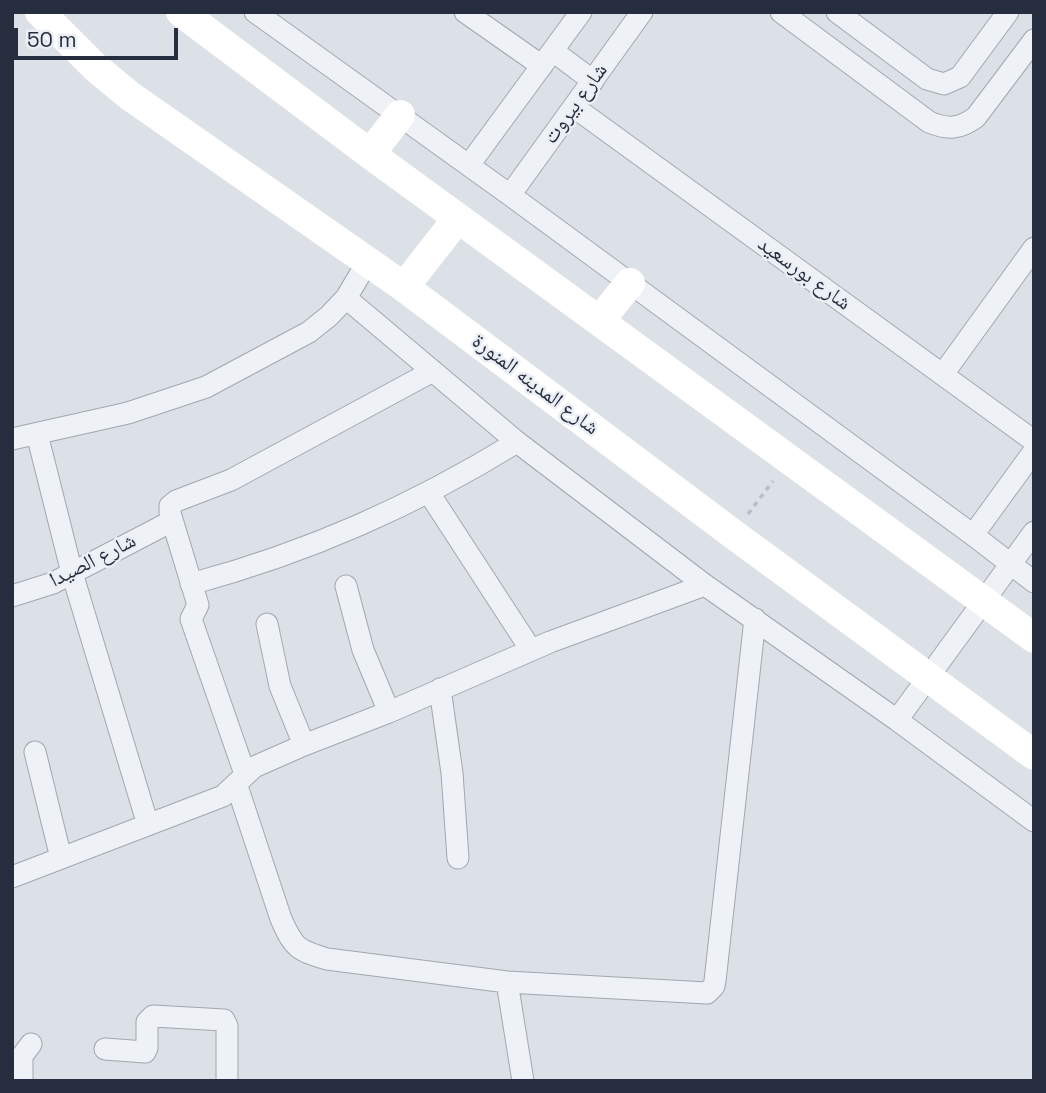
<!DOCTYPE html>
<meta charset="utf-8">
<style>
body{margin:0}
#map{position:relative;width:1046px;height:1093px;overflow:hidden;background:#dce0e7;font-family:"Space Grotesk",sans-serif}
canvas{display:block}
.frame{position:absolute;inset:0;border:14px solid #252d3e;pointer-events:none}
.scale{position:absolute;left:14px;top:28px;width:164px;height:32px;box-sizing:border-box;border:4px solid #252d3e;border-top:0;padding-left:9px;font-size:21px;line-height:24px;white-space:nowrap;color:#252d3e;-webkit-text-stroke:5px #ebeff5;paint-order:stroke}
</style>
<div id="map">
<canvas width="1046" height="1093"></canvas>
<div class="frame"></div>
<div class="scale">50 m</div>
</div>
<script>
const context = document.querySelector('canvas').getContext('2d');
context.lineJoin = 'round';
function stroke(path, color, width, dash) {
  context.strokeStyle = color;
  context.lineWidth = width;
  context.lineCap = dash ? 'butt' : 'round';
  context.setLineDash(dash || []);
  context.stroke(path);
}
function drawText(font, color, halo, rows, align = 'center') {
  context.font = font + ' "Space Grotesk","Noto Naskh Arabic",sans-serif';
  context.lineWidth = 5;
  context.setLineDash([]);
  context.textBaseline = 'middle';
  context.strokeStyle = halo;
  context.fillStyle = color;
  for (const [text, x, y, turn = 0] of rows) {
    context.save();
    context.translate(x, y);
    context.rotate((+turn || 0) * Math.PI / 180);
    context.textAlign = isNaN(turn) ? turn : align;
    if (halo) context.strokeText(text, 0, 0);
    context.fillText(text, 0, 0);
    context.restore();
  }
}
const path = new Path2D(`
 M748 514 773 481`);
const minor = new Path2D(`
 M255 12 510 195 973 535 1034 582
 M465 12 542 66
 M781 12 929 122C948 130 960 129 976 117L1034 40
 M837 12 927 79 944 84 960 77 1008 12
 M553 51 593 81
 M574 107 1034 441
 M469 165 581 12
 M510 195 642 12
 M346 298 517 442 705 585 897 720 1034 821
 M943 374 1034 248
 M37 434 72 573 148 825
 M12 439 128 413 206 387 309 332 329 316 346 298 368 261
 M429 493 531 650
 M973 535 1034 451
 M191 584C309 552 413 506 517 442
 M346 586 363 650 389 712
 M12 596 53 583 172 521
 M267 624 280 686 304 745
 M440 689 452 773 458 858
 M897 720 1034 532
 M35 752 61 858
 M245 774 191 619 198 605 170 513V506L176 501 231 480 433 371
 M237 786 281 919C294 948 297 950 327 959L507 982 707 993 714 986 715 981 755 619
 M12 877 223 796 254 767 304 745 389 712 550 642 705 585
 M507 982 523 1081
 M105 1049 145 1052 147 1048V1022L153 1016 224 1020 227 1026V1081
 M22 1081V1056L31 1044`);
const secondary = new Path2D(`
 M40 12 95 67 130 96 404 287 733 534 1034 755
 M181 12 370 154 1034 638
 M370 154 400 115
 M404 287 458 218
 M599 321 630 283`);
const streetNames = [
 ["شارع بيروت",576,104,-54],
 ["شارع بورسعيد",804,274,36],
 ["شارع المدينه المنورة",535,385,37],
 ["شارع الصيدا",93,561,-27]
];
stroke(minor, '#a1a7b1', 23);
stroke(path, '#babec5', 3.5, [5, 5]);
stroke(minor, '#eef1f5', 21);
stroke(secondary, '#fff', 30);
drawText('21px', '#252d3e', '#ebeff5', streetNames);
</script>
